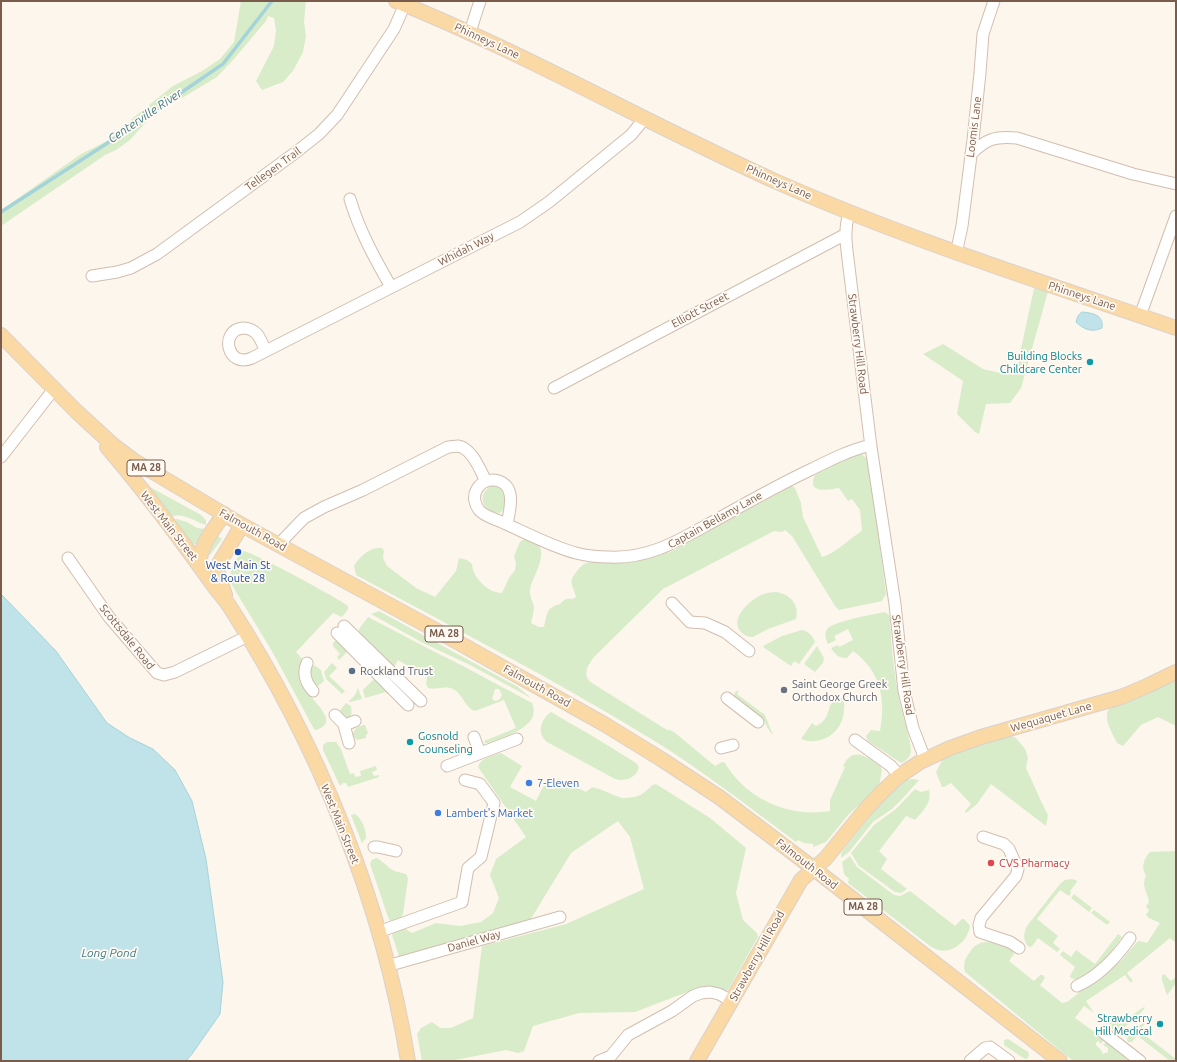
<!DOCTYPE html>
<style>
body{margin:0}
#map{position:relative;width:1177px;height:1062px;overflow:hidden;background:#fdf6ec;font-family:Ubuntu,sans-serif}
canvas{display:block}
.frame{position:absolute;inset:0;border:2px solid #7a5c4d;pointer-events:none}
</style>
<div id="map">
<canvas width="1177" height="1062"></canvas>
<div class="frame"></div>
</div>
<script>
const context = document.querySelector('canvas').getContext('2d');
context.lineJoin = 'round';
function fill(path, color) {
  context.fillStyle = color;
  context.fill(path, 'evenodd');
}
function stroke(path, color, width, dash) {
  context.strokeStyle = color;
  context.lineWidth = width;
  context.lineCap = dash ? 'butt' : 'round';
  context.setLineDash(dash || []);
  context.stroke(path);
}
function drawText(font, color, halo, rows, align = 'center') {
  context.font = font + ' Ubuntu,sans-serif';
  context.lineWidth = 3.5;
  context.setLineDash([]);
  context.textBaseline = 'middle';
  context.strokeStyle = halo;
  context.fillStyle = color;
  for (const [text, x, y, turn = 0] of rows) {
    context.save();
    context.translate(x, y);
    context.rotate((+turn || 0) * Math.PI / 180);
    context.textAlign = isNaN(turn) ? turn : align;
    if (halo) context.strokeText(text, 0, 0);
    context.fillText(text, 0, 0);
    context.restore();
  }
}
const green = new Path2D(`
 M241 1H306L304 22 306 36 303 52 293 71 283 82 262 90 256 81 274 46 276 31 274 18 268 16 266 21 234 59 217 77 182 98 170 103 158 110 147 121 130 140 116 150 105 155 1 226V211L4 208 81 154 109 140 126 125 134 117 173 86 202 71 220 59 234 42Z
 M1035 284 1049 288 1021 388 1010 403 986 404 979 434 975 432 957 414 963 381 923 354 943 344 983 369 1000 373 1017 367Z
 M857 453 862 454 869 461 886 594 882 601 839 610 835 606 792 536 785 530 782 532 774 531 663 589 594 657C587 666 582 676 592 683L667 730H670L674 732 715 766 722 762 725 763C746 799 789 818 830 811V800L845 767 843 766C850 752 858 752 870 759 875 762 880 764 882 770L879 786 848 815 826 842 813 847V844L804 843 798 840 796 842C749 807 703 771 653 740 557 681 456 629 356 575L354 566C359 557 371 546 382 548L384 551 383 558 387 566 416 588 435 597 456 571 459 558 467 560 472 564C473 578 488 593 502 593L509 578 515 570 516 563 514 556 520 542 525 538C529 540 535 542 538 545 548 554 532 579 530 589 529 596 533 601 534 607 534 612 532 618 531 623L539 627H544C547 614 546 608 560 604 564 599 567 598 573 599L576 597C575 591 570 585 572 579 574 574 581 565 586 563 596 560 610 563 620 562 638 561 655 557 672 551L792 486 795 488 801 503 803 517 822 557C835 554 850 538 862 531L860 510 852 499 848 501 839 488C828 490 806 494 815 475Z
 M491 486C505 484 510 506 500 513L492 512 484 505C481 497 483 491 491 486Z
 M150 487 201 515 206 520V525C194 522 184 512 171 517L149 488Z
 M177 519 187 522 197 528 205 529 196 544 193 545 173 520Z
 M218 536 222 539 210 555 208 553Z
 M243 551C251 551 338 598 348 606V609L342 617 333 613 296 652C298 654 301 657 302 660 306 668 302 679 305 688 309 699 343 722 316 730L314 729 273 653 233 587C227 573 233 562 243 551Z
 M776 592C790 594 800 605 796 619L768 629 753 637C748 637 745 636 741 632 729 619 749 601 761 595 766 593 771 592 776 592Z
 M379 611 518 687 531 698 470 665 423 643 371 614Z
 M885 612 890 616C891 645 894 675 900 703 902 714 912 743 911 752 910 757 906 761 901 763L868 741 866 736 871 730 880 731C886 700 881 671 853 651L847 658C838 658 836 655 831 648L838 645 839 647 853 640 848 629 834 636 836 640 828 644C826 639 824 634 827 629 834 621 874 614 885 612Z
 M368 617 433 651 463 666 532 703C543 727 503 737 488 743H485L484 741 516 728 504 700 475 711C465 708 463 694 453 689 445 685 437 690 428 688L426 684 427 677 398 660 394 667 359 636V629ZM495 689H499L502 695 499 700 495 701 492 699Z
 M802 630C808 631 813 636 815 642L799 664 794 661 791 666 763 647 765 645 782 636Z
 M335 641H338L349 650 339 660 337 657 340 654 333 646V643Z
 M817 646 824 658 823 663 815 672 804 664Z
 M332 663 337 668 329 676 345 691 342 694 326 679 324 672Z
 M314 665 321 670 324 681 318 686C311 682 308 671 314 665Z
 M376 677 392 693 387 694 386 692 365 698 363 690Z
 M1176 678V726L1158 717 1141 725 1123 746 1117 743C1112 732 1101 717 1111 706Z
 M358 688 362 699 350 702 349 701 355 695Z
 M737 691H739L737 694 765 715 773 735C768 731 767 724 762 719 754 710 743 706 734 697L735 692Z
 M842 698C844 702 845 706 844 710 843 732 822 747 801 739L812 723 816 726C832 718 826 707 833 702 835 700 839 699 842 698Z
 M346 703 351 706C353 720 348 720 338 713Z
 M551 712 594 737 636 763 639 767C636 778 625 782 615 779L547 742C536 733 541 719 551 712Z
 M363 725H365L368 733 366 735V738L357 740 353 736V733L356 728Z
 M1010 735 1016 738 1025 749 1028 758 1026 768 1041 801 1048 815 1046 826 991 784 977 804 966 813 965 811 971 804 951 783 944 787H942L936 772 944 757 956 752Z
 M327 742H336L341 749 350 774 354 773 355 777 361 776 360 771 376 766 377 770 372 772 374 776 379 775V777L348 787 346 783H343L340 786 323 750V745Z
 M501 753 522 766 510 787 536 801 547 779 549 780 546 786 552 789 558 778 586 792C588 791 589 789 591 788 595 785 615 797 623 798 631 798 640 797 646 791 650 788 651 785 656 784L710 818 746 848 736 893 743 920 757 933 758 937 728 990 726 991 703 986 635 1012 579 1013 533 1026 524 1051 518 1053 506 1050 450 1061H422L417 1034 421 1028 432 1022 440 1028H451L473 1018 482 946 566 924 644 889 630 837 618 821 571 853 529 922 402 957 399 956 392 935 393 932 404 928 412 933 436 923 460 926 481 922 493 913 499 898 490 875 496 859 526 837 478 767C480 758 492 756 501 753Z
 M912 779 919 780 904 797 892 809 873 822 849 852 841 858V854L844 849 887 795 905 780Z
 M915 789 921 792 929 790C932 803 923 811 915 820L906 816 879 851 887 859 881 869 907 889 901 893 895 892 859 866 851 853 874 825 896 809Z
 M355 814C362 819 366 829 366 838L362 843 351 815Z
 M1176 851V943L1170 938 1127 973 1133 981 1132 982H1130L1125 975 1086 1001 1094 1013 1084 1006 1075 1018 1104 1039 1101 1044 1098 1041 1096 1043V1045L1101 1050 1103 1054 1108 1052V1048L1103 1045 1106 1042 1132 1061H1073L965 972C963 964 965 958 970 952 972 949 974 946 977 945 986 938 1004 945 1013 951L1014 954 1009 961 1034 981 1040 975H1043L1045 978 1040 985 1062 1003 1067 1002 1122 960 1136 943 1139 941 1147 943 1160 923 1149 918 1146 915 1149 910 1146 907 1149 901C1147 892 1141 885 1146 876 1141 867 1143 860 1150 852Z
 M850 856 857 867 894 895 900 896 910 891 955 926 962 919H964L970 926C967 945 946 958 930 946L848 883 849 879 844 874 842 862Z
 M376 858C384 861 387 868 395 871 399 873 403 872 407 875L408 879 403 914 400 918 390 921 388 917 370 864 372 860Z
 M1071 879 1076 880 1077 882 1070 891 1071 893 1069 896 1060 890 1037 919 1058 936 1053 943 1060 949 1057 952 1038 938 1032 946 1029 947C1023 941 1023 933 1027 926L1060 884 1065 880Z
 M1074 894 1092 908 1089 912 1071 898Z
 M1094 910 1110 922 1107 925 1091 913Z
 M1118 934 1122 937 1102 964 1078 980 1071 978 1070 976 1075 967 1060 955 1063 951 1071 957 1076 950 1095 964Z
 M1164 974 1171 981 1176 977V983L1167 995 1162 980V975Z
 M1144 1007 1145 1008 1134 1020 1118 1031H1114C1109 1026 1108 1020 1111 1014L1119 1024Z
 M1148 1019 1132 1042H1128L1127 1039 1129 1034Z
 M1142 1033 1176 1059 1175 1061H1170L1139 1037Z
 M1008 1039 1028 1052 1029 1054 1028 1058 1025 1059 1004 1045V1040Z`);
const water = new Path2D(`
 M1082 312C1093 313 1104 315 1102 328 1092 333 1083 329 1076 322L1078 316Z
 M1 594 56 651 107 723 130 738 153 749 175 770 192 801 206 859 223 982 220 1014 192 1054 186 1061H1Z`);
const stream = new Path2D(`
 M1 212 106 144 223 64 272 1`);
const minor = new Path2D(`
 M470 32 480 1
 M971 154C986 139 995 136 1017 138L1133 174 1176 184
 M350 199C359 230 375 259 391 287
 M849 213C844 229 846 243 848 259L871 447 895 604 904 691 913 728 925 759
 M956 254 962 226 973 140 980 73 983 34 994 1
 M92 276 117 272 131 268 157 254 295 153 319 134 337 115 347 100 394 29 405 4
 M1140 316 1176 216
 M266 351C263 346 261 339 257 334 253 330 248 328 243 328 219 330 227 369 252 358L520 222 549 202 631 135 645 118
 M554 388 846 234
 M1 457 54 389
 M507 524C509 515 512 503 510 494 507 477 483 475 476 491 473 497 475 505 479 510 485 517 496 519 504 523 526 533 553 547 576 553 587 556 598 557 609 557 651 559 681 539 716 520 748 502 780 484 812 469 832 459 850 450 871 445
 M278 545 304 518 324 507 363 490 448 447C451 447 455 446 458 446 472 448 480 470 486 481
 M68 558 109 617 157 673 164 675 175 672 248 636
 M672 603 690 622 705 623 725 632 749 651
 M344 626 421 701
 M337 633 408 705
 M307 663C302 674 306 683 313 691
 M727 698 758 722
 M335 715 345 725 355 721
 M344 725 349 743
 M474 737 480 753
 M855 740 891 766 899 776
 M721 748 733 745
 M447 766 517 739
 M983 837 1004 844 1009 849 1018 869 1016 876 981 918 979 925 980 932 1010 942 1019 948
 M374 847H378L396 851
 M378 932 462 902 468 868 481 857 494 803 480 784 465 780
 M387 966 560 917
 M1077 986C1099 976 1116 958 1130 938
 M1104 1033 1140 1061
 M599 1061 611 1056 628 1035 672 1011 693 996 701 993 710 992 719 994 732 1001
 M970 1061 985 1048 990 1047 1009 1061`);
const major = new Path2D(`
 M396 1C527 54 648 124 777 182 907 239 1042 282 1176 328
 M1 335 77 412 113 445 133 460 242 525 452 639 604 724 661 759 719 797 813 868 1060 1061
 M107 447C144 490 178 536 211 582 217 591 224 598 230 607 318 744 382 900 408 1061
 M200 566C198 547 214 529 224 514
 M225 595 218 573V565L242 525
 M697 1061 801 880 826 858 865 810 882 792 899 776 920 762 950 748 981 737 1121 697 1147 686 1176 672`);
const markers = [
 [1090,362,4,"#0f9aa8"],
 [238,552,4,"#1a4fb4"],
 [352,671,4,"#5c6f8a"],
 [784,690,4,"#6b7280"],
 [410,742,4,"#0f9aa8"],
 [529,783,4,"#3f7fe0"],
 [438,813,4,"#3f7fe0"],
 [991,863,4,"#e0444e"],
 [1160,1024,4,"#0f9aa8"]
];
const shields = [
 [146,468,38],
 [444,634,38],
 [863,907,38]
];
const shieldNames = [
 ["MA 28",146,468],
 ["MA 28",444,634],
 ["MA 28",863,907]
];
const streetNames = [
 ["Phinneys Lane",487,41,25],
 ["Loomis Lane",974,127,-83],
 ["Tellegen Trail",273,169,-36],
 ["Phinneys Lane",779,182,24],
 ["Whidah Way",466,249,-27],
 ["Phinneys Lane",1082,296,18],
 ["Elliott Street",700,310,-28],
 ["Strawberry Hill Road",858,344,83],
 ["Captain Bellamy Lane",715,520,-29],
 ["West Main Street",169,526,52],
 ["Falmouth Road",253,530,29],
 ["Scottsdale Road",127,637,51],
 ["Strawberry Hill Road",903,665,82],
 ["Falmouth Road",537,686,29],
 ["Wequaquet Lane",1051,717,-16],
 ["West Main Street",340,824,68],
 ["Falmouth Road",807,864,38],
 ["Daniel Way",474,941,-16],
 ["Strawberry Hill Road",757,956,-61]
];
const cultureNames = [
 ["Building Blocks",1082,356],
 ["Childcare Center",1082,369],
 ["Gosnold",418,736,"left"],
 ["Counseling",418,749,"left"],
 ["Strawberry",1152,1018],
 ["Hill Medical",1152,1031]
];
const transitNames = [
 ["West Main St",238,565],
 ["& Route 28",238,578]
];
const serviceNames = [
 ["Rockland Trust",360,671]
];
const worshipNames = [
 ["Saint George Greek",792,684],
 ["Orthodox Church",792,697]
];
const shopNames = [
 ["7-Eleven",537,783],
 ["Lambert's Market",446,813]
];
const healthNames = [
 ["CVS Pharmacy",999,863]
];
const waterNames = [
 ["Centerville River",145,116,-34],
 ["Long Pond",109,953]
];
fill(green, '#d8ecc9');
fill(water, '#bfe3e8');
stroke(water, '#a5d3da', 1);
stroke(stream, '#a5d3da', 3.5);
stroke(minor, '#d1beb0', 13);
stroke(major, '#dad1cd', 16);
stroke(minor, '#fff', 11);
stroke(major, '#fbd9a5', 14);
for (const [x, y, r, color] of markers) {
  const dot = new Path2D();
  dot.arc(x, y, r, 0, 2 * Math.PI);
  context.fillStyle = color;
  context.fill(dot);
  stroke(dot, '#fffaf3', 1.5);
}
for (const [x, y, w] of shields) {
  const box = new Path2D();
  box.roundRect(x - w / 2, y - 8, w, 16, 3);
  context.fillStyle = '#fffaf3';
  context.fill(box);
  stroke(box, '#7a5c4d', 1);
}
drawText('bold 10px', '#7a5c4d', null, shieldNames);
drawText('11px', '#7a5c4d', '#fffaf3', streetNames);
drawText('11px', '#0d838f', '#fffaf3', cultureNames, 'right');
drawText('11px', '#164399', '#fffaf3', transitNames);
drawText('11px', '#4e5e75', '#fffaf3', serviceNames, 'left');
drawText('11px', '#5b616d', '#fffaf3', worshipNames, 'left');
drawText('11px', '#366cbe', '#fffaf3', shopNames, 'left');
drawText('11px', '#be3a42', '#fffaf3', healthNames, 'left');
drawText('italic 12px', '#437c86', '#fffaf3', waterNames);
</script>
